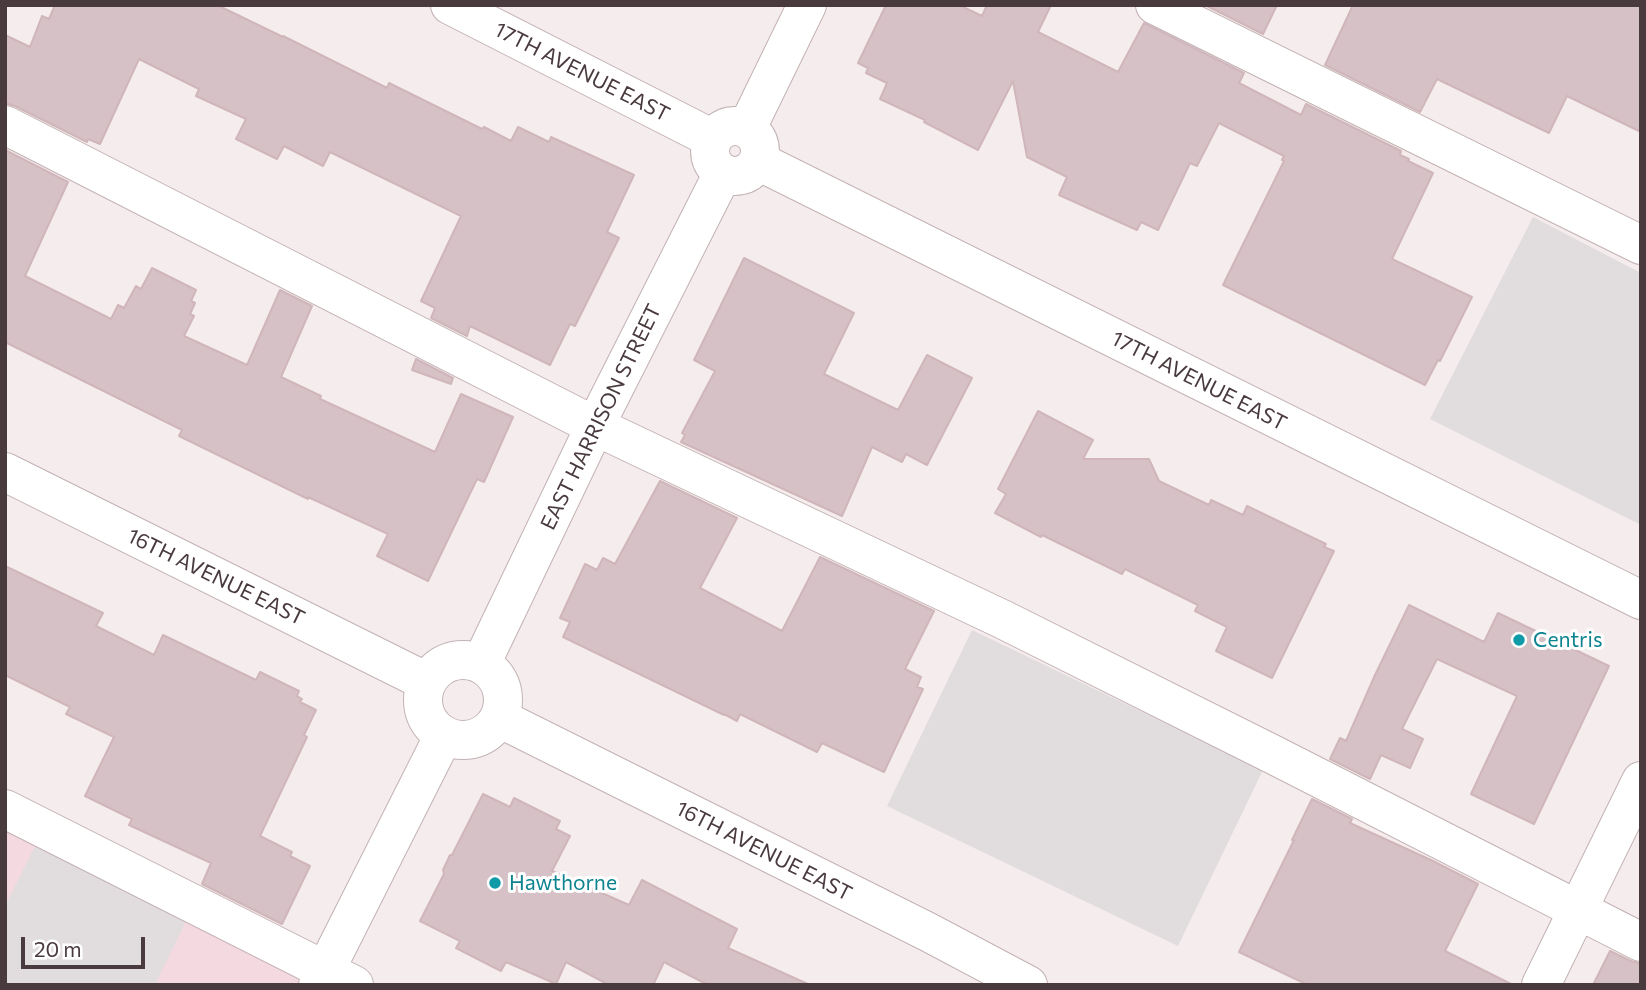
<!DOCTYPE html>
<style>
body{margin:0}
#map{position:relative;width:1646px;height:990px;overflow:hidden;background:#f5eced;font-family:Commissioner,sans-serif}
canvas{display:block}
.frame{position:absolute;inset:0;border:7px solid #493a3d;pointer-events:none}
.scale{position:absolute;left:21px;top:937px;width:124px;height:32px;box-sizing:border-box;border:4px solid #493a3d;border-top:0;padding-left:9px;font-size:21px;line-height:24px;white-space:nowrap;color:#493a3d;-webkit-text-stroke:5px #fff;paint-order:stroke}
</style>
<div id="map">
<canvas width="1646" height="990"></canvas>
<div class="frame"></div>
<div class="scale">20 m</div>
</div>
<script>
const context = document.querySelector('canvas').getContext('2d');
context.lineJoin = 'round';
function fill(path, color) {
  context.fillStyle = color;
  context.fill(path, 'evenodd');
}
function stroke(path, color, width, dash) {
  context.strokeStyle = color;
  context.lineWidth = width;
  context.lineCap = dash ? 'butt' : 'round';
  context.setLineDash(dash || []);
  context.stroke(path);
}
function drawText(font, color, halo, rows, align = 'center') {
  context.font = font + ' Commissioner,sans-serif';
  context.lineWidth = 6;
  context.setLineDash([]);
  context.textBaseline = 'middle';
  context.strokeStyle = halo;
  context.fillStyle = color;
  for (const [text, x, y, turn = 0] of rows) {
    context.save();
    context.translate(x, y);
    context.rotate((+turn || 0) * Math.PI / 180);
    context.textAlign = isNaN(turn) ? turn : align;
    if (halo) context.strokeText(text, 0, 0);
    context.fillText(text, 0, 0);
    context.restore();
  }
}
const commercial = new Path2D(`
 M5 819 331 985H5Z`);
const parking = new Path2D(`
 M1533 217 1641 273V525L1430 419Z
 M972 630 1263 770 1178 946 887 806Z
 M36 844 187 919 155 985H5V906Z`);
const building = new Path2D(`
 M55 5H217L283 37V36L387 88 389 83 482 129 484 127 511 141 518 127 549 142 551 137 634 175 607 232 619 238 575 326 570 324 550 365 470 326 467 336 431 318 435 308 421 301 461 216 330 152 323 166 284 146 277 159 236 139 246 119 196 96 199 89 139 59 100 144 88 139 87 142 15 106 5 103V35L30 47 42 16 49 19Z
 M886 5H959L982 16 987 5H1051L1038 32 1118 72 1144 23 1244 73 1239 83 1301 115 1306 104 1401 151 1400 155 1409 159 1408 161 1433 173 1392 259 1472 297 1440 361 1438 360 1425 385 1223 285 1284 161 1282 160 1284 156 1219 123 1197 166 1190 163 1158 230 1141 222 1137 230 1059 195 1067 177 1027 157 1013 81 978 150 924 122 925 120 880 99 887 83 866 73 868 68 858 63Z
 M1205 5H1277L1263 34Z
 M1353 5H1641V132L1567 96 1549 133 1437 79 1420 112 1325 65Z
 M5 150 68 182 25 276 111 319 118 305 124 308 136 286 141 289 152 268 196 290 191 301 195 303 190 314 194 316 184 336 247 365 280 290 312 306 281 377 321 396 320 399 435 452 461 394 513 417 484 482 477 479 428 581 377 556 388 534 308 497V499L179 436 182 430 5 342Z
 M744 258 854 313 824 374 898 410 927 355 972 378 927 465 906 454 902 462 872 447 842 516 681 442 685 435 682 433 715 371 694 360Z
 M416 359 453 378 451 384 412 370Z
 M1038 411 1093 440 1083 459H1149L1159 481 1209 505 1211 500 1243 515 1247 506 1326 544 1324 547 1334 551 1272 678 1216 651 1227 627 1195 611 1198 605 1125 569 1122 574 1042 535 1041 537 995 513 1006 494 998 489Z
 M660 481 737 518 700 588 782 631 820 557 934 611 905 669 921 677 917 687 923 689 884 772 822 743 817 752 740 714 737 721 724 714V715L563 637 570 622 560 618 585 564 597 570 603 558 615 564Z
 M5 566 103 613 96 626 154 655 163 635 256 680 260 672 299 691 297 696 302 699 300 702 316 710 304 735 307 737 260 836 292 852 290 856 310 866 282 924 202 884 211 863 129 825 132 819 85 796 114 737 66 714 70 707 5 675Z
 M1409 605 1484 642 1498 613 1609 666 1534 824 1471 794 1517 696 1437 659 1402 729 1423 739 1410 768 1381 755 1370 779 1330 759 1340 738 1346 741 1375 675Z
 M483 794 510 807 514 798 560 821 556 829 570 836 552 871 629 905 642 880 737 929 728 948 810 985H708L664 962 653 985H609L566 962 556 984 506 962 501 971 456 948 460 941 420 921 444 874 443 870 450 855H452Z
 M1312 799 1352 819 1350 823 1433 861 1478 884 1445 951 1513 985H1308L1239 952 1294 840H1292Z
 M1610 951 1631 961 1641 964V985H1593Z`);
const minor = new Path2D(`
 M450 5 713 139
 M1155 5 1641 245
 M5 125 595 426 1004 620 1272 754 1641 942
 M710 151a25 25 0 1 1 50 0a25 25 0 1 1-50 0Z
 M747 128 807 5
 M758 161 1641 600
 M5 472 427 682
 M423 700a40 40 0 1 1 80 0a40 40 0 1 1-80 0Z
 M481 664 595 426 723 173
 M499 718 928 932 1028 985
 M5 809 354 985
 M318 985 444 735
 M1541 985 1641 781`);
const markers = [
 [1519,640,7,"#0f9aa8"],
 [495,883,7,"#0f9aa8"]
];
const streetNames = [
 ["17TH AVENUE EAST",582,72,27],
 ["17TH AVENUE EAST",1199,381,27],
 ["EAST HARRISON STREET",601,417,-64],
 ["16TH AVENUE EAST",216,577,26],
 ["16TH AVENUE EAST",764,851,27]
];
const cultureNames = [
 ["Centris",1533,640],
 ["Hawthorne",509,883]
];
fill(commercial, '#f4dae0');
fill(parking, '#e1dcdd');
fill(building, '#d6c2c6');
stroke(building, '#d0b6bb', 2);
stroke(minor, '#c3b2b4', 40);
stroke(minor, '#fff', 38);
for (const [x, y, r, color] of markers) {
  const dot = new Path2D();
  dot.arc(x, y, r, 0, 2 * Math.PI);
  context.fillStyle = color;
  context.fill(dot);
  stroke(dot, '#fff', 2.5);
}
drawText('21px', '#493a3d', '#fff', streetNames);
drawText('21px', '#0d838f', '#fff', cultureNames, 'left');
</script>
